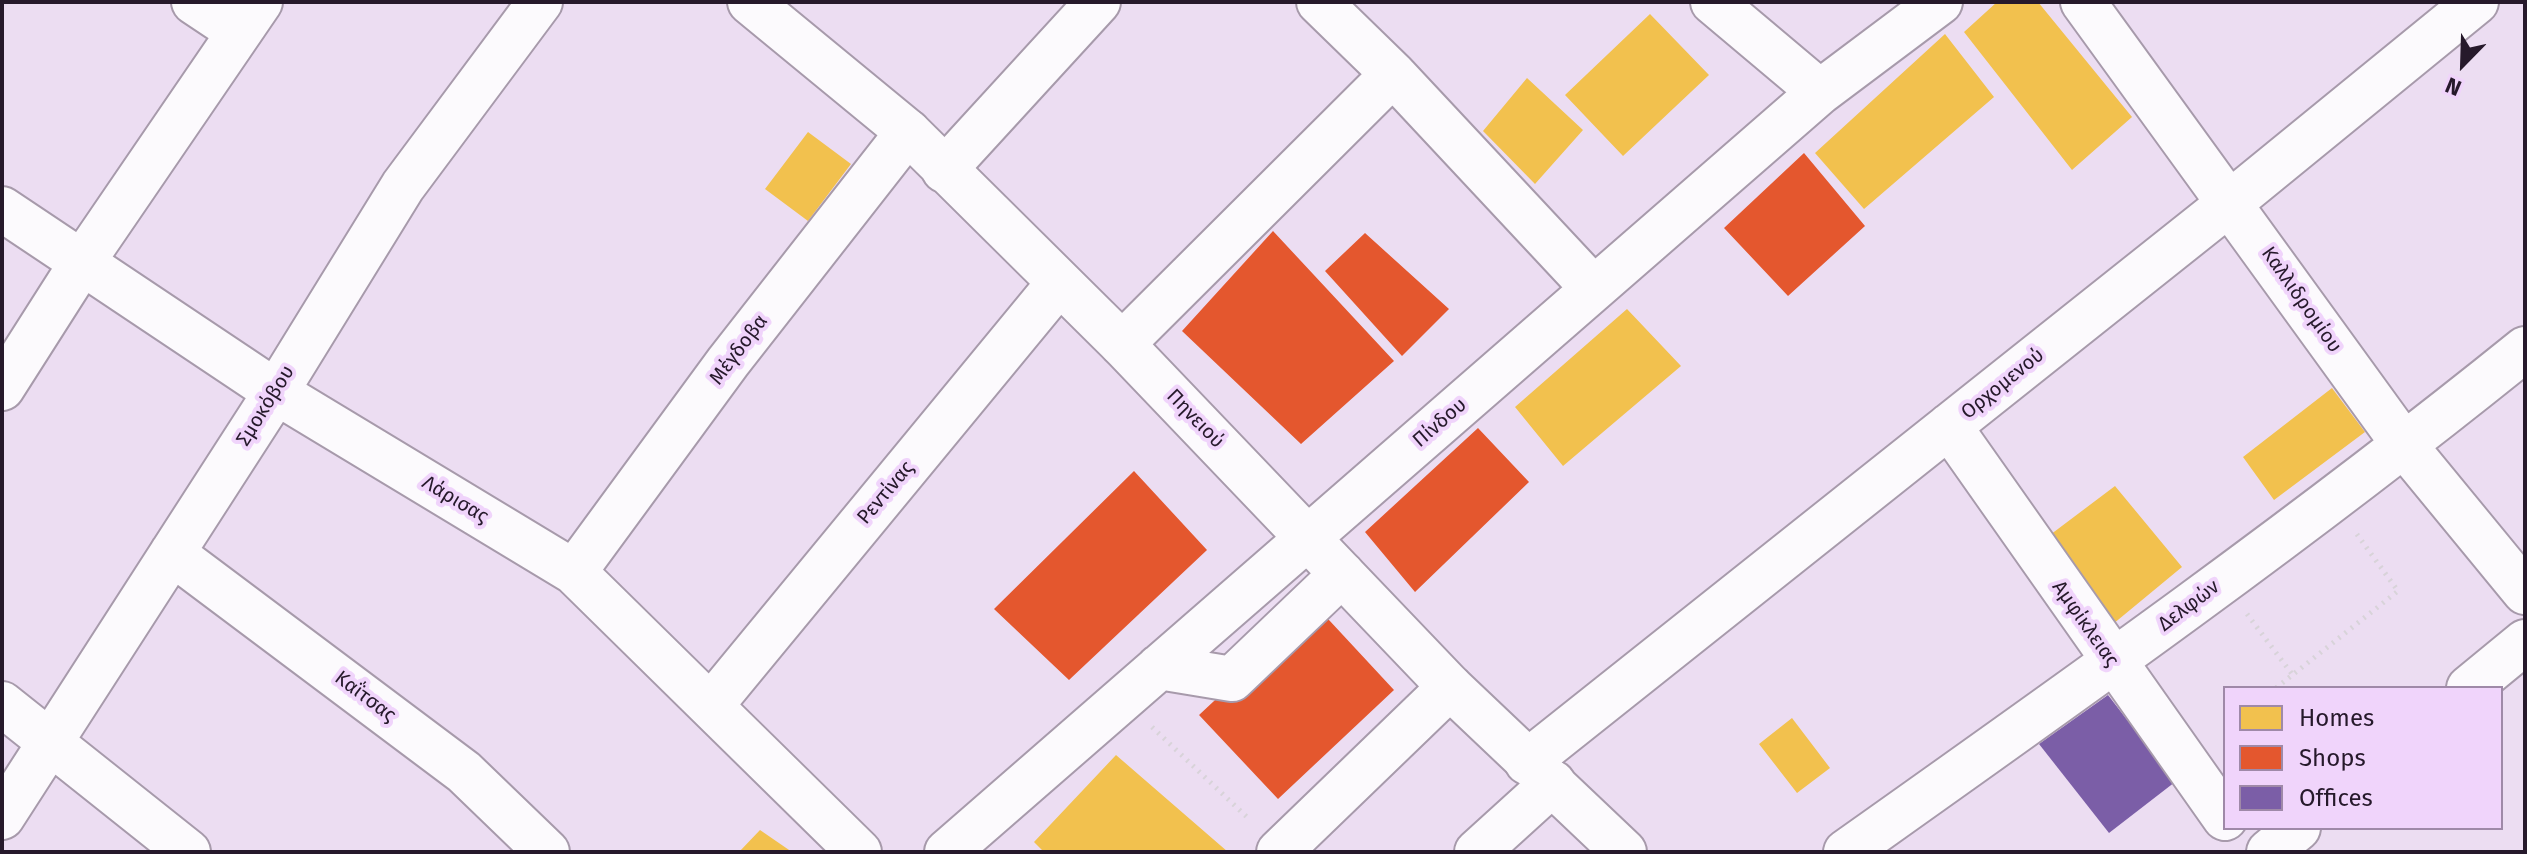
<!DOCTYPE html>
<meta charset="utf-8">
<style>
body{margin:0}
#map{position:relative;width:2527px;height:854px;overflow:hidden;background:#ecddf2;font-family:"Fira Sans",sans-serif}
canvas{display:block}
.frame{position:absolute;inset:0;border:4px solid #26192b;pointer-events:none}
.legend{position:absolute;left:2223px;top:686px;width:280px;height:144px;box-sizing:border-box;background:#f0d4fb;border:2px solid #9f89a8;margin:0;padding:10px 14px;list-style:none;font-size:24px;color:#26192b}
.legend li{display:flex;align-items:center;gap:16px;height:40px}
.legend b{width:40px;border:2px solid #9f89a8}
.north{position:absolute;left:2423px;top:24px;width:80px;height:80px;-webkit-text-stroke:6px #f0d4fb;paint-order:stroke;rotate:203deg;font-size:22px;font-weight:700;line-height:32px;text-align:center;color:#26192b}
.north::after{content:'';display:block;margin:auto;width:28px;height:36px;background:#26192b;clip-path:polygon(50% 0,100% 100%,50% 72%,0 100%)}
</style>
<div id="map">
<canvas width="2527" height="854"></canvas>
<div class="frame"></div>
<ul class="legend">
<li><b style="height:22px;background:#f2c14e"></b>Homes</li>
<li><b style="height:22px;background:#e4572e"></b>Shops</li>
<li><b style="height:22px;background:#7b5ea7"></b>Offices</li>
</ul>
<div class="north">N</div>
</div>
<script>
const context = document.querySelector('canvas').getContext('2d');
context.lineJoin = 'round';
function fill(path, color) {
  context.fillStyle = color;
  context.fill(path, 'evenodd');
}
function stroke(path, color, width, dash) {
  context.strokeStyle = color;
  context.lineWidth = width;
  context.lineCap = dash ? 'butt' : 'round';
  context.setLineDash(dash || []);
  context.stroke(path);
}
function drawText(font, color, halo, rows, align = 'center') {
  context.font = font + ' "Fira Sans",sans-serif';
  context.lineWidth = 8;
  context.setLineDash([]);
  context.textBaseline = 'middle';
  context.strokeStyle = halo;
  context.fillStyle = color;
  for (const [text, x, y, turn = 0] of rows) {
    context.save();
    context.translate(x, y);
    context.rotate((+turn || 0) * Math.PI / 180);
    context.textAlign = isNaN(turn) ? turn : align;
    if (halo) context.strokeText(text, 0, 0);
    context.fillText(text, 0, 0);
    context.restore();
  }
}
const homes = new Path2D(`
 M1997 2H2038L2132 117 2072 170 1964 32Z
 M1650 14 1709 75 1623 156 1565 95Z
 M1945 34 1994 97 1864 209 1815 153Z
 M1527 78 1583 130 1535 184 1483 131Z
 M808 132 851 164 808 221 765 189Z
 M1627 309 1681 366 1563 466 1515 407Z
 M2332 388 2365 432 2274 500 2243 457Z
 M2115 486 2182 567 2107 629 2038 544Z
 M1792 718 1830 768 1797 793 1759 744Z
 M1116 755 1228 852H1044L1034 842Z
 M760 830 792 852H739Z`);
const shops = new Path2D(`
 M1804 153 1865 226 1788 296 1724 228Z
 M1273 231 1394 361 1301 444 1182 331Z
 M1365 233 1449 309 1402 356 1325 271Z
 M1478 428 1529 482 1415 592 1365 532Z
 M1134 471 1207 550 1069 680 994 609Z
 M1316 606 1394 690 1278 799 1199 715Z`);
const offices = new Path2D(`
 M2108 695 2175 782 2109 833 2039 744Z`);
const path = new Path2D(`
 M2247 614 2292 674
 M2276 688 2398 591 2356 533
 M1152 727 1249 819`);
const minor = new Path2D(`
 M194 2 239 32
 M1319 2 1393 74 1593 288
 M1713 2 1820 92
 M2083 2 2405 446 2525 592
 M944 170 1098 2
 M2 209 276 392 574 572 859 852
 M1122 344 1393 74
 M2 388 81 264 260 2
 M1949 426 2225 818
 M172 553 464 772 547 852
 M574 572 728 362 908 132
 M1159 667 1232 679 1342 574
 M2469 688 2525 642
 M2 704 188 852
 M712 704 1059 283
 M1527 762 2231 202 2476 2
 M2 817 276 392 403 186 540 2
 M947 852 1820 92 1940 2
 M1279 852 1450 687
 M1477 852 1553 783
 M1846 852C2076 689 2306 526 2525 349
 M2269 852 2298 828`);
const major = new Path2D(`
 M750 2 908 132 1122 344 1450 687 1624 852`);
const streetNames = [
 ["Καλλιδρομίου",2301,300,55],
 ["Μέγδοβα",739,350,-53],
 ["Ορχομενού",2003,384,-39],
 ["Σμοκόβου",266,406,-58],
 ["Πηνειού",1195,419,46],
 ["Πίνδου",1440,423,-41],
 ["Ρεντίνας",886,493,-50],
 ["Λάρισας",455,500,31],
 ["Δελφών",2189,606,-37],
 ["Αμφίκλειας",2085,624,55],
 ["Καΐτσας",365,697,37]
];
fill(homes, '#f2c14e');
fill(shops, '#e4572e');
fill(offices, '#7b5ea7');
stroke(minor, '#a79aab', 48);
stroke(major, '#a79aab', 48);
stroke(path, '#d8d3d9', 5, [2, 6]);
stroke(minor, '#fcfafd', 44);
stroke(major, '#fcfafd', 44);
drawText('20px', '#26192b', '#f0d4fb', streetNames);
</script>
